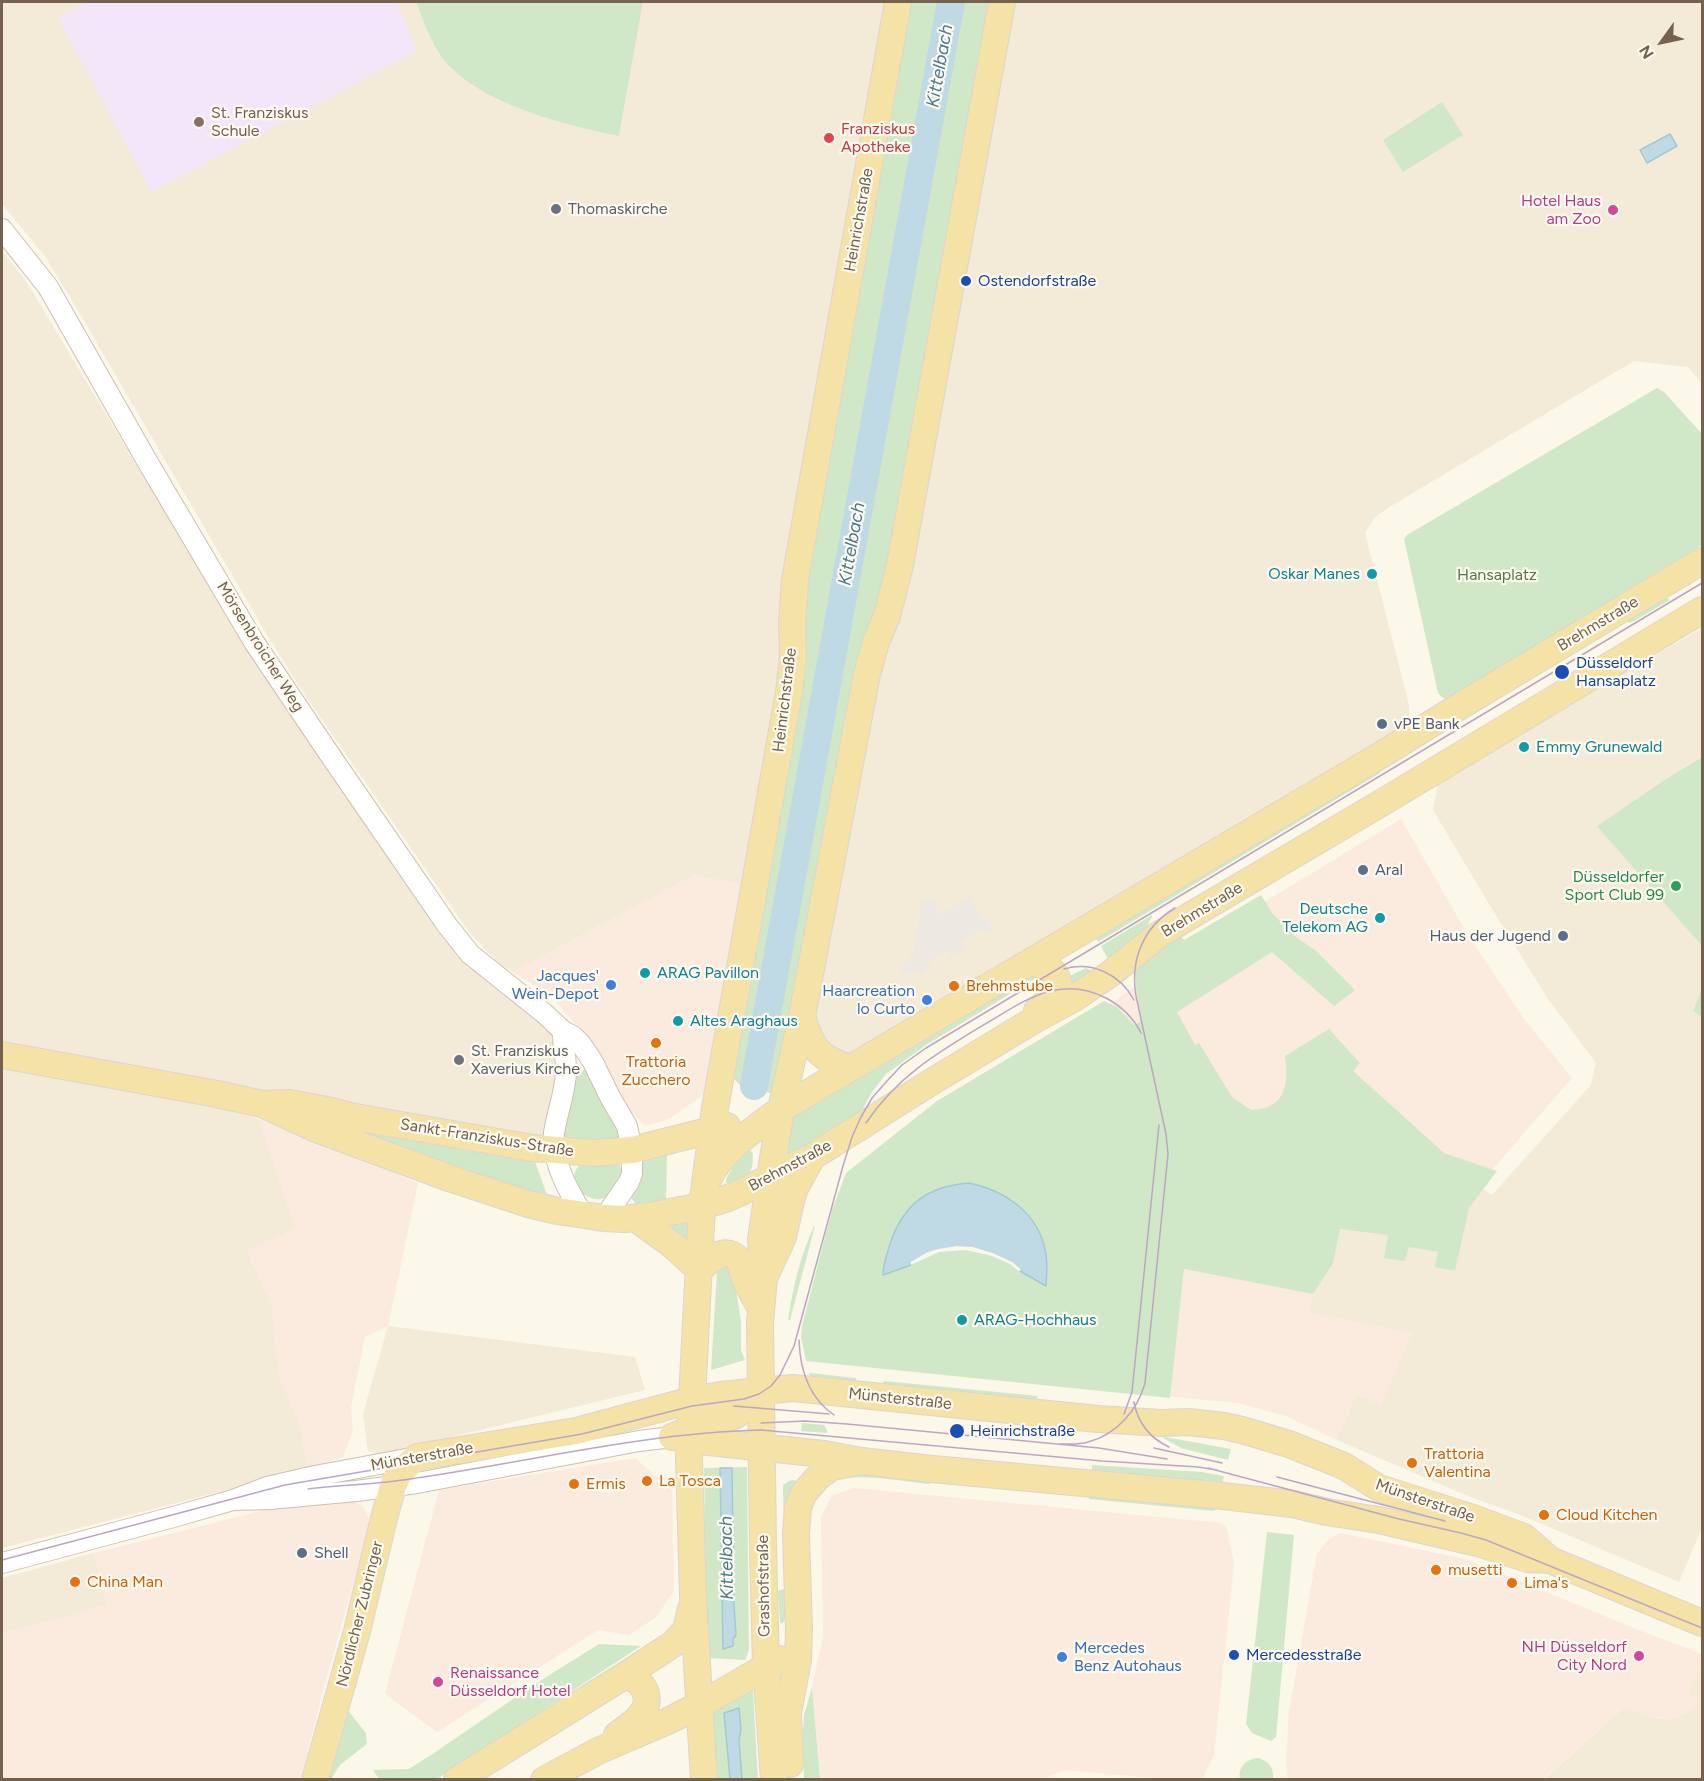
<!DOCTYPE html>
<meta charset="utf-8">
<style>
body{margin:0}
#map{position:relative;width:1704px;height:1781px;overflow:hidden;background:#fbf7e9;font-family:Figtree,sans-serif}
canvas{display:block}
.frame{position:absolute;inset:0;border:3px solid #74614e;pointer-events:none}
.north{position:absolute;left:1632px;top:12px;width:60px;height:60px;-webkit-text-stroke:4px #fefaf0;paint-order:stroke;rotate:237deg;font-size:16px;font-weight:700;line-height:24px;text-align:center;color:#74614e}
.north::after{content:'';display:block;margin:auto;width:21px;height:27px;background:#74614e;clip-path:polygon(50% 0,100% 100%,50% 72%,0 100%)}
</style>
<div id="map">
<canvas width="1704" height="1781"></canvas>
<div class="frame"></div>
<div class="north">N</div>
</div>
<script>
const context = document.querySelector('canvas').getContext('2d');
context.lineJoin = 'round';
function fill(path, color) {
  context.fillStyle = color;
  context.fill(path, 'evenodd');
}
function stroke(path, color, width, dash) {
  context.strokeStyle = color;
  context.lineWidth = width;
  context.lineCap = dash ? 'butt' : 'round';
  context.setLineDash(dash || []);
  context.stroke(path);
}
function drawText(font, color, halo, rows, align = 'center') {
  context.font = font + ' Figtree,sans-serif';
  context.lineWidth = 4.5;
  context.setLineDash([]);
  context.textBaseline = 'middle';
  context.strokeStyle = halo;
  context.fillStyle = color;
  for (const [text, x, y, turn = 0] of rows) {
    context.save();
    context.translate(x, y);
    context.rotate((+turn || 0) * Math.PI / 180);
    context.textAlign = isNaN(turn) ? turn : align;
    if (halo) context.strokeText(text, 0, 0);
    context.fillText(text, 0, 0);
    context.restore();
  }
}
const residential = new Path2D(`
 M2 2H416L433 43 619 136 643 2H890L783 671 742 885 694 875 513 972 500 965 469 932 298 685 263 628 73 302 44 255 2 204Z
 M1013 2H1702V384L1688 367 1634 361 1391 506 1375 517 1365 533 1409 705V718L1403 727 854 1058 827 1053 813 1019 874 686 967 250 974 236 980 182Z
 M2 251 26 281 137 466 250 642 459 950 557 1031 562 1064 551 1132 532 1144 2 1049Z
 M1702 628V757L1666 779 1598 826 1702 946V988L1693 1011 1702 1017V1527L1679 1582 1523 1516 1468 1496 1337 1440 1356 1394 1380 1404 1411 1333 1309 1313 1313 1295 1184 1268 1478 1186 1492 1195 1591 1085 1596 1063 1548 999 1489 904 1433 810 1438 783Z
 M2 1065 198 1101 259 1119 296 1229 247 1250 272 1307 278 1373 299 1422 308 1469 2 1548Z
 M388 1326 635 1357 645 1390 455 1436 385 1456 368 1451 363 1414Z
 M94 1553 107 1605 2 1634V1578Z
 M1702 1661V1779L1543 1780 1625 1707 1648 1716 1663 1719 1673 1718 1690 1711 1689 1692Z`);
const commercial = new Path2D(`
 M1401 819 1468 935 1524 1019 1572 1078 1478 1186 1184 1269 1313 1294 1309 1313 1412 1333 1381 1405 1356 1394 1337 1440 1286 1416 1237 1403 812 1361 805 1354 804 1327 1098 1013 1189 948Z
 M694 875 742 885 709 1091 669 1119 645 1126 619 1098 582 1032 552 997 513 972Z
 M259 1119 329 1146 418 1183 388 1326 365 1337 351 1407 353 1430 343 1457 308 1469 299 1422 278 1373 272 1307 247 1250 295 1229Z
 M635 1458 672 1490 674 1591 656 1617 629 1635 598 1630 437 1732 385 1694 439 1490Z
 M853 1488 1222 1523 1227 1529 1234 1564 1214 1755 1202 1779H1165L1064 1770 1041 1780 820 1779 812 1687 823 1636 821 1517 832 1496Z
 M348 1499 363 1506 368 1517 369 1527 322 1694 301 1779H2V1634L107 1605 94 1553 273 1508Z
 M1340 1533 1466 1559 1631 1627 1702 1654V1662L1689 1692 1700 1701 1690 1711 1670 1719 1648 1716 1625 1707 1543 1779H1288L1286 1761 1289 1712 1317 1554 1327 1541Z`);
const industrial = new Path2D(`
 M969 897 984 920 987 918 994 930 988 933 984 928 961 941 965 948 955 954 951 956 947 950 928 961 931 968 920 975 916 969 904 976 902 970 904 962H908L909 956H913L922 899 936 901 933 904 940 915Z`);
const education = new Path2D(`
 M88 2H397L417 51 151 192 58 17Z`);
const green = new Path2D(`
 M416 2H643L619 136C562 124 477 104 441 56 430 40 423 20 416 2Z
 M901 2H1000L897 565 781 1089 770 1093 742 1087 730 1075 795 622Z
 M1442 102 1463 135 1403 172 1383 140Z
 M1657 388 1664 392 1702 434V545L1448 698H1443L1438 693 1404 539 1407 535Z
 M1665 597 1670 600 1634 621 1629 623 1625 616Z
 M1702 757V946L1597 826 1666 779Z
 M1379 764 1380 773 1098 942 1093 935Z
 M1261 895 1272 913 1292 934 1316 951 1355 990 1334 1006 1272 952 1177 1012 1195 1045 1199 1043 1232 1097 1251 1110C1285 1109 1289 1086 1285 1056L1329 1029 1360 1063 1353 1071 1444 1153 1497 1171 1469 1208 1455 1271 1435 1267 1438 1252 1409 1247 1405 1261 1384 1258 1388 1235 1340 1229 1333 1263 1313 1294 1184 1269 1170 1398 806 1361 801 1337 802 1326 832 1210 846 1173 937 1101 1104 1001 1117 1007 1134 1025 1142 1021C1138 1002 1134 983 1136 964L1178 933 1184 940Z
 M1152 915V917L1143 933 1110 963 1101 946Z
 M1086 968 1098 974 1083 986 1063 983V979Z
 M1023 973 1041 975 926 1045 900 1064 886 1074 872 1092 859 1116 786 1160 788 1119Z
 M1702 988V1017L1693 1011Z
 M586 1069 629 1141 566 1148 561 1128 572 1082 578 1074Z
 M356 1123 533 1156 547 1195 545 1196C481 1176 418 1151 354 1131Z
 M746 1150H750L753 1153C753 1176 749 1176 729 1185L726 1182V1179L740 1155Z
 M667 1152 666 1203 636 1204 631 1198 638 1156Z
 M583 1162 619 1164 622 1170 623 1178C619 1183 616 1190 611 1194 592 1212 558 1180 583 1162Z
 M683 1219 687 1223 689 1241 686 1243 671 1236 672 1221Z
 M814 1226H815L790 1320H788C793 1287 800 1257 814 1226Z
 M727 1264 736 1289 741 1321V1350L745 1360 711 1370 717 1271 719 1267Z
 M809 1373 856 1378 857 1382 811 1378Z
 M884 1381 1038 1396 1036 1400 882 1385Z
 M802 1423 824 1425 827 1430V1433L801 1431Z
 M1165 1437 1231 1449 1228 1460 1181 1448 1163 1438Z
 M1092 1465 1202 1472 1224 1476 1222 1485 1092 1472Z
 M747 1467 749 1650 745 1660 707 1658 704 1468Z
 M858 1473 931 1480 930 1484C904 1482 857 1472 834 1481L829 1479Z
 M793 1480 802 1482 786 1619 782 1624 780 1622 778 1592 779 1590 785 1589 783 1485 789 1481Z
 M1089 1495 1218 1507 1214 1511 1089 1499Z
 M1267 1532 1294 1535 1276 1737 1271 1741 1252 1733 1246 1724Z
 M599 1644 641 1646 437 1779H379L373 1770 409 1769 431 1755 532 1686Z
 M812 1687 820 1779H804L802 1745 804 1715Z
 M751 1689 753 1692 758 1779H713L709 1709Z
 M341 1708 349 1712 366 1733 367 1744 340 1765 331 1779 323 1780Z
 M1258 1758C1269 1761 1274 1768 1273 1779H1240C1238 1767 1246 1759 1258 1758Z`);
const water = new Path2D(`
 M1670 134 1677 146 1647 163 1640 150Z
 M969 1183C1004 1190 1037 1212 1045 1249 1048 1261 1047 1274 1046 1286L1020 1271 1021 1269C980 1242 954 1240 910 1262L911 1265 883 1275C883 1264 887 1254 890 1244 903 1204 928 1186 969 1183Z
 M720 1468H732L734 1606 736 1635 733 1639V1646L723 1649Z
 M739 1708 741 1729 739 1740 742 1779H730L724 1713Z`);
const pier = new Path2D(`
 M957 1246 973 1247 993 1253 1012 1262 1021 1269 1020 1271 1017 1270 1010 1264 992 1256 966 1250 939 1252 911 1265 910 1262 928 1252 938 1249Z`);
const river = new Path2D(`
 M754 1086 951 2`);
const minor = new Path2D(`
 M2 229 48 287 147 461 254 642 330 755 447 925 470 954 545 1014 563 1031 573 1036 581 1044 593 1062 610 1097 627 1126 632 1150V1174L629 1182 604 1218
 M563 1031C562 1045 567 1059 566 1073 565 1093 557 1113 554 1133 551 1161 569 1192 583 1215
 M233 1500 270 1499 356 1491 417 1483 639 1441 672 1437 687 1439
 M2 1563 177 1516 233 1500 267 1487 315 1476 417 1457`);
const major = new Path2D(`
 M1030 962C1045 965 1056 969 1059 985L1054 995 1037 1011
 M802 1016C811 1048 819 1059 851 1068
 M2 1055 217 1094 262 1104 289 1103 327 1110 355 1117 532 1148 594 1153 632 1150 727 1126
 M262 1104 314 1128 449 1178 528 1204 558 1211 604 1218 624 1219 649 1216 702 1206 728 1198 746 1190 782 1171 812 1157 933 1081 1034 1020 1073 999 1110 974 1157 936 1183 920 1383 802 1702 610
 M708 1179C724 1148 754 1130 781 1109L1381 755 1455 709 1702 561
 M635 1218 670 1243 700 1270
 M700 1270C709 1260 724 1246 737 1258 742 1263 742 1271 744 1276 748 1287 755 1297 760 1307
 M765 1276 783 1237 791 1201 795 1188 812 1157
 M672 1437 691 1429 734 1416 748 1406 761 1392
 M690 1440 824 1454 861 1461 932 1469 1214 1495 1293 1504 1327 1512 1379 1520 1478 1543 1528 1559 1550 1560
 M617 1735C624 1729 634 1724 640 1716 654 1700 645 1679 624 1676
 M790 1764 788 1713 798 1660 799 1630 796 1534 798 1507 804 1493 819 1476 832 1467 857 1462
 M315 1780 357 1631 384 1518 393 1486 399 1473 417 1457 576 1431 692 1400 721 1395 793 1388 1098 1419 1161 1423 1189 1422 1224 1426 1242 1430 1289 1444 1344 1466 1379 1488 1473 1518 1524 1537 1550 1560 1702 1623
 M457 1780 624 1676 673 1644 686 1630 691 1609
 M544 1780 598 1751 668 1721 709 1700 779 1659
 M704 1780 693 1597 689 1457 702 1206 715 1108 789 692 793 657 792 623 795 580 898 2
 M774 1780 766 1667 763 1549 760 1322 764 1278 761 1240 770 1177 781 1109 802 1016 867 674 876 642 887 616 900 565 1002 2`);
const tram = new Path2D(`
 M1064 969C1092 961 1120 974 1134 1000
 M866 1123C896 1078 934 1055 980 1027 1022 1003 1057 973 1106 998 1121 1006 1134 1019 1141 1033
 M799 1340C800 1369 809 1398 834 1415
 M1134 1402C1138 1424 1150 1438 1169 1447
 M734 1406 829 1414
 M1124 1414 1132 1392 1159 1125
 M761 1423 805 1421 847 1424 1099 1448 1167 1459
 M1060 1444C1069 1444 1079 1445 1088 1442 1116 1435 1138 1410 1145 1383L1168 1154 1166 1134 1136 996C1130 960 1143 927 1175 908
 M1154 1448 1222 1463
 M1208 1468 1399 1519 1461 1533 1486 1540 1702 1628
 M1277 1477 1445 1521
 M308 1489C337 1485 366 1485 395 1481 517 1465 637 1433 761 1430L1102 1461 1198 1467 1217 1470
 M2 1560 285 1485 582 1434 692 1406 744 1399 759 1394 771 1386 780 1375 794 1346 843 1166 852 1137 861 1117 872 1098 887 1081 902 1065 926 1048 1702 583`);
const markers = [
 [199,122,6,"#8d6e63"],
 [829,138,6,"#e0444e"],
 [556,209,6,"#6b7280"],
 [1613,210,6,"#d1479c"],
 [966,281,6,"#1a4fb4"],
 [1372,574,6,"#0f9aa8"],
 [1562,672,8,"#1a4fb4"],
 [1382,724,6,"#5c6f8a"],
 [1524,747,6,"#0f9aa8"],
 [1363,870,6,"#5c6f8a"],
 [1676,886,6,"#2e9e5b"],
 [1380,918,6,"#0f9aa8"],
 [1563,936,6,"#5c6f8a"],
 [645,973,6,"#0f9aa8"],
 [611,985,6,"#3f7fe0"],
 [954,986,6,"#e8710a"],
 [927,1000,6,"#3f7fe0"],
 [678,1021,6,"#0f9aa8"],
 [656,1043,6,"#e8710a"],
 [459,1060,6,"#6b7280"],
 [962,1320,6,"#0f9aa8"],
 [957,1431,8,"#1a4fb4"],
 [1412,1463,6,"#e8710a"],
 [647,1481,6,"#e8710a"],
 [574,1484,6,"#e8710a"],
 [1544,1515,6,"#e8710a"],
 [302,1553,6,"#5c6f8a"],
 [1436,1570,6,"#e8710a"],
 [75,1582,6,"#e8710a"],
 [1512,1583,6,"#e8710a"],
 [1234,1655,6,"#1a4fb4"],
 [1639,1656,6,"#d1479c"],
 [1062,1657,6,"#3f7fe0"],
 [438,1682,6,"#d1479c"]
];
const educationNames = [
 ["St. Franziskus",211,113],
 ["Schule",211,131]
];
const healthNames = [
 ["Franziskus",841,129],
 ["Apotheke",841,147]
];
const hotelNames = [
 ["Hotel Haus",1601,201],
 ["am Zoo",1601,219],
 ["NH Düsseldorf",1627,1647],
 ["City Nord",1627,1665],
 ["Renaissance",450,1673,"left"],
 ["Düsseldorf Hotel",450,1691,"left"]
];
const worshipNames = [
 ["Thomaskirche",568,209],
 ["St. Franziskus",471,1051],
 ["Xaverius Kirche",471,1069]
];
const streetNames = [
 ["Heinrichstraße",859,220,-80],
 ["Brehmstraße",1598,624,-31],
 ["Mörsenbroicher Weg",260,647,58],
 ["Heinrichstraße",785,700,-83],
 ["Brehmstraße",1202,910,-31],
 ["Sankt-Franziskus-Straße",487,1138,9],
 ["Brehmstraße",790,1166,-28],
 ["Münsterstraße",900,1399,6],
 ["Münsterstraße",422,1457,-10],
 ["Münsterstraße",1425,1501,19],
 ["Grashofstraße",764,1586,-91],
 ["Nördlicher Zubringer",360,1614,-76]
];
const transitNames = [
 ["Ostendorfstraße",978,281],
 ["Düsseldorf",1576,663],
 ["Hansaplatz",1576,681],
 ["Heinrichstraße",970,1431],
 ["Mercedesstraße",1246,1655]
];
const cultureNames = [
 ["Oskar Manes",1360,574,"right"],
 ["Emmy Grunewald",1536,747],
 ["Deutsche",1368,909,"right"],
 ["Telekom AG",1368,927,"right"],
 ["ARAG Pavillon",657,973],
 ["Altes Araghaus",690,1021],
 ["ARAG-Hochhaus",974,1320]
];
const parkNames = [
 ["Hansaplatz",1497,575]
];
const serviceNames = [
 ["vPE Bank",1394,724],
 ["Aral",1375,870],
 ["Haus der Jugend",1551,936,"right"],
 ["Shell",314,1553]
];
const leisureNames = [
 ["Düsseldorfer",1664,877],
 ["Sport Club 99",1664,895]
];
const shopNames = [
 ["Jacques'",599,976],
 ["Wein-Depot",599,994],
 ["Haarcreation",915,991],
 ["lo Curto",915,1009],
 ["Mercedes",1074,1648,"left"],
 ["Benz Autohaus",1074,1666,"left"]
];
const foodNames = [
 ["Brehmstube",966,986],
 ["Trattoria",656,1062,"center"],
 ["Zucchero",656,1080,"center"],
 ["Trattoria",1424,1454],
 ["Valentina",1424,1472],
 ["La Tosca",659,1481],
 ["Ermis",586,1484],
 ["Cloud Kitchen",1556,1515],
 ["musetti",1448,1570],
 ["China Man",87,1582],
 ["Lima's",1524,1583]
];
const waterNames = [
 ["Kittelbach",940,66,-80],
 ["Kittelbach",852,544,-80],
 ["Kittelbach",727,1558,-91]
];
fill(residential, '#f3ead8');
fill(commercial, '#fbeade');
fill(industrial, '#ede8e2');
fill(education, '#f3e6f8');
fill(green, '#d1e8c8');
fill(water, '#bfdae4');
stroke(water, '#a5c8d5', 1.5);
fill(pier, '#fbf7e9');
stroke(river, '#bfdae4', 28);
stroke(minor, '#cdc0b0', 22);
stroke(major, '#dbd6d1', 28);
stroke(minor, '#fff', 20);
stroke(major, '#f5e2a7', 26);
stroke(tram, '#bba7c5', 1.5);
for (const [x, y, r, color] of markers) {
  const dot = new Path2D();
  dot.arc(x, y, r, 0, 2 * Math.PI);
  context.fillStyle = color;
  context.fill(dot);
  stroke(dot, '#fefaf0', 2);
}
drawText('16px', '#785e54', '#fefaf0', educationNames, 'left');
drawText('16px', '#be3a42', '#fefaf0', healthNames, 'left');
drawText('16px', '#b23c85', '#fefaf0', hotelNames, 'right');
drawText('16px', '#5b616d', '#fefaf0', worshipNames, 'left');
drawText('16px', '#74614e', '#fefaf0', streetNames);
drawText('16px', '#164399', '#fefaf0', transitNames, 'left');
drawText('16px', '#0d838f', '#fefaf0', cultureNames, 'left');
drawText('16px', '#4f7947', '#fefaf0', parkNames);
drawText('16px', '#4e5e75', '#fefaf0', serviceNames, 'left');
drawText('16px', '#27864d', '#fefaf0', leisureNames, 'right');
drawText('16px', '#366cbe', '#fefaf0', shopNames, 'right');
drawText('16px', '#c56008', '#fefaf0', foodNames, 'left');
drawText('italic 18px', '#4c7a8d', '#fefaf0', waterNames);
</script>
